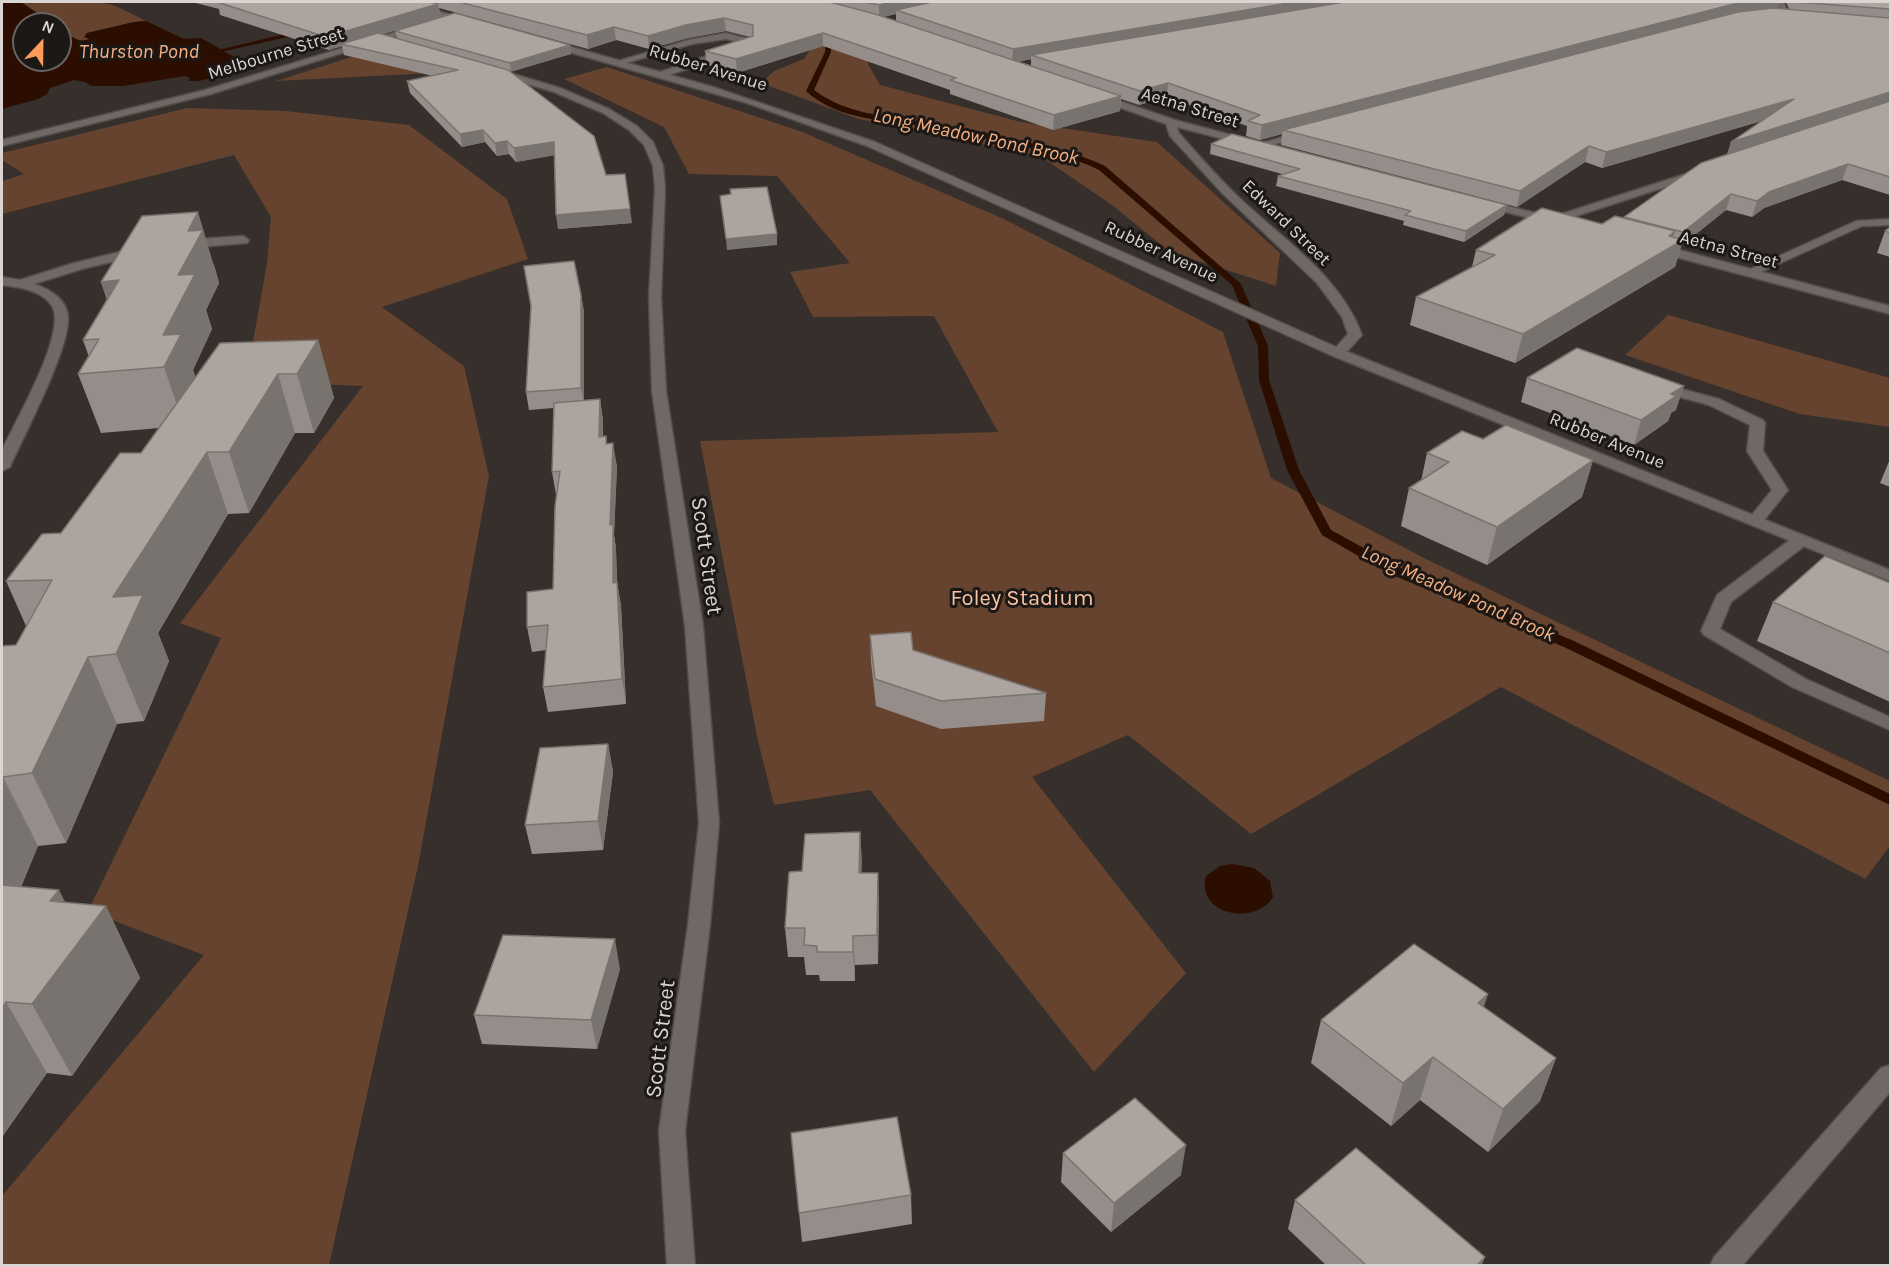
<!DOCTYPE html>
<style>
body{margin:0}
#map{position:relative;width:1892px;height:1267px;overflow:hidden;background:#362f2b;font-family:Karla,sans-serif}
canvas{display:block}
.frame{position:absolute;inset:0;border:3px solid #dad5d3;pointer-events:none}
.north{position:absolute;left:12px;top:12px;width:60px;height:60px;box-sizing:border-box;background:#1b1816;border:2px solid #676462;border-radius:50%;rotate:22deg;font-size:16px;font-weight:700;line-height:24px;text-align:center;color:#dad5d3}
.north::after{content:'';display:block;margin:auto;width:21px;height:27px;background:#fe9b59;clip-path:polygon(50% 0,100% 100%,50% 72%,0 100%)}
</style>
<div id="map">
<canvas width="1892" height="1267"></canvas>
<div class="frame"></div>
<div class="north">N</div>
</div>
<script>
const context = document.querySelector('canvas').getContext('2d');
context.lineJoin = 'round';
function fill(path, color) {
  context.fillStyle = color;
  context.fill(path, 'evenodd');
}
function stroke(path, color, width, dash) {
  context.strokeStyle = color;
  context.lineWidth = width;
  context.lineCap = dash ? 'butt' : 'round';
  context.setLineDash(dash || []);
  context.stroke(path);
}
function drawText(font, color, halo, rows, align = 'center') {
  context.font = font + ' Karla,sans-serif';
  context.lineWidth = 6;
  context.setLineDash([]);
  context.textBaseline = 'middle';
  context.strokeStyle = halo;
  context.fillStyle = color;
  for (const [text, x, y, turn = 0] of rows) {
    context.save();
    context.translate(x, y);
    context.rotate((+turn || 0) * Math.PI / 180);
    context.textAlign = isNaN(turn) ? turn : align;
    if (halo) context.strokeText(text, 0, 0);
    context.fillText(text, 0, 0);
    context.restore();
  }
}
const green = new Path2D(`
 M21 2H99L116 6 146 21 134 22 87 33 90 39 79 41 60 29V24H53Z
 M867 26 868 64 880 85 1021 122 1157 142 1280 253 1276 286 1170 252 1112 205 1040 156 859 119 761 83 774 71 804 59 818 38Z
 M373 50 454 72 276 81Z
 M607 67 800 131 1004 219 1223 332 1271 478 1428 560 1890 781V846L1865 879 1501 687 1251 834 1128 735 1032 777 1186 973 1094 1072 870 790 774 805 758 741 700 441 998 432 934 316 813 317 790 272 850 263 777 176 689 174 664 127 564 79Z
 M187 108 286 111 409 125 507 199 528 259 382 307 464 366 489 476 418 866 329 1265H2V1196L204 955 88 911 221 638 180 623 363 386 246 381 267 263 271 217 234 155 2 214V181L24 174 2 160V153Z
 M1668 315 1890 378V427L1800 414 1625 355Z`);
const water = new Path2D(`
 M2 2H21L53 24H24V60H60V29C69 35 79 44 89 39L84 37 87 33 134 22 146 21 184 39 201 38 255 69 198 81H189L190 78 185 76 123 86H91L85 82 74 80 50 88 47 94 38 99 2 109Z
 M1232 864 1254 868 1270 881 1273 897C1255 927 1195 914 1206 876L1220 866Z`);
const stream = new Path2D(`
 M302 30 304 33 204 56 201 54Z
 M822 32 831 40V52L814 90C847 115 888 116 927 122 956 127 984 133 1013 139 1045 146 1075 152 1105 166L1241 284 1268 346 1269 380 1299 470 1331 530 1398 567 1574 641 1890 794V805L1564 647 1388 573 1322 535 1287 470 1259 380 1258 346 1232 285 1099 170C1071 156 1041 150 1011 144 983 138 956 131 929 127 889 120 837 121 806 91L825 52V40L819 34Z`);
const lane = new Path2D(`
 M726 33 753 40V47L663 77 660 76V72L745 43 726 39 692 44 619 65 615 62 688 40Z
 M1890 219V225L1862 226 1754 275H1746L1744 272 1856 221Z
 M243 236 249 240 247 243 185 248 179 244 185 240Z
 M140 247 144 248V254L82 269 34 284C49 289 67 299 68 317 70 349 24 435 10 467L2 471C2 466 0 459 2 453 3 445 10 435 13 428 25 404 66 329 52 306 42 290 18 287 2 285V277L20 280 74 263Z
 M1659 383 1719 399 1763 420 1765 423 1763 451 1788 490 1761 524 1755 526 1747 521 1772 490 1747 451 1750 425 1709 405 1654 390 1652 387 1654 384Z
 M1801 535 1809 540 1807 544 1731 602 1720 629 1806 679 1890 717V730L1792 687 1704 635 1701 631 1717 595 1795 536Z`);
const street = new Path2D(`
 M1776 2H1784L1788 15 1763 18V14L1780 11Z
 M415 26 422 28 211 94 2 146V140L205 90Z
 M497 69 560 88 609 109 637 126 653 142 663 166 665 188 661 297 666 391 703 626 719 823 710 925 685 1131 695 1266H667L659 1131 688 925 699 823 685 626 652 391 649 297 655 188 653 166 644 145 629 130 603 113 554 92 494 74V70Z
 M1096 95H1102L1175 120 1254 141 1255 143 1250 146 1177 127 1179 133C1200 157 1221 181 1245 203 1288 243 1341 278 1362 335L1343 356 1338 357 1331 353 1348 334 1342 317 1317 283 1222 193 1170 136 1166 124 1096 99Z
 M1304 131 1308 132V136L1259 148 1254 145Z
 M1701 169 1706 172 1705 174 1552 224 1479 205 1477 203 1483 200 1552 217Z
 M1657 244 1890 306V314L1653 251 1651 248Z
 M1890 1065V1092L1742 1266H1710L1714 1257 1881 1068Z`);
const secondary = new Path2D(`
 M397 2H408L475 22 468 24Z
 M547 40 713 87 875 142 1343 350 1890 570V581L1333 356 867 146 747 103 544 45V41Z`);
const wall = new Path2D(`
 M192 2H1779L1777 8 1789 9 1786 2H1890V195L1842 180 1764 208 1752 217 1726 210 1681 246 1675 267 1515 363 1410 325 1416 297 1472 267 1476 250 1602 224 1624 218V217L1727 155 1731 142 1761 121 1602 168 1585 162 1517 207 1281 145 1282 134 1260 140 1246 136 1247 126 1167 97 1139 105 1121 99 1120 111 1053 130 950 94V90L823 46 737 73 707 65 705 51 750 37 726 31 688 38 649 49 616 40 588 49 439 8 441 17 382 34 397 38 395 31 570 45 571 54 510 71 606 175 632 223 558 229 554 155 516 162 509 154 497 156 485 142 462 147 410 93 407 81 433 76 344 55 342 46 329 50 220 15 219 9ZM896 14V21L883 17ZM1031 59V66L1018 62Z
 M1211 144 1507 205 1504 215 1464 242 1403 225 1404 221 1276 186 1278 176 1282 174 1210 154Z
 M1890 227V257L1877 253 1885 231Z
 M214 264V265L219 283 206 310 212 329 193 370 195 377 318 340 334 398 314 433H295L249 513 228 514 158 633 169 661 144 721 117 724 66 843 38 846 21 887 66 903 106 906 140 978 72 1076 47 1073 2 1137V646L16 645 26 626 6 581 61 533 141 453 159 428 101 433 78 374 89 357 83 340 107 300 101 282Z
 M581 295 584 312V401L600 399 603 421V436H606L607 444 617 466 614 535 616 548 617 582 621 606 626 704 548 712 543 687 546 650 532 652 527 627 553 589 557 495H556L552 472 554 408 529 410 526 392Z
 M1527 378 1676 410 1671 413 1668 421 1634 445 1521 402Z
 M1483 439 1593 460 1582 497 1487 565 1401 526 1409 488 1421 481 1427 453Z
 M1890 459V487L1880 483Z
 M1890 583V702L1757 641 1773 602Z
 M870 635 913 650 1046 693 1044 721 941 729 876 706 871 662Z
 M608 744 613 772 603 850 532 854 525 825Z
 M860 832 861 873 879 902 878 964 855 965V981H820L819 975H806L804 957H788L785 928 802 871Z
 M620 969 597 1049 482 1044 474 1015Z
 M1488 994 1483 1007 1556 1058 1540 1101 1488 1152 1420 1100 1391 1126 1311 1063 1321 1020Z
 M791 1133 911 1195 912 1224 802 1242Z
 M1063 1153 1181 1175 1111 1232 1061 1182Z
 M1295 1200 1485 1257 1481 1266H1327L1288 1229Z`);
const shadedWall = new Path2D(`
 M893 2H945L896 10V14L879 18V5Z
 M1294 2H1366L1031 55V59L1012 63 1013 49Z
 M1751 2H1779L1777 9 1283 130 1282 134 1260 140 1262 125 1734 4Z
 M438 4 441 17 346 45 341 44 342 46 329 50 326 37Z
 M724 18 726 31 688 38 649 49 648 36 686 25Z
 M614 27 616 40 588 49 587 35Z
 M823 33V46L737 73 736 59Z
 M570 45 571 54 511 72 510 63Z
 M1168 83 1167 97 1139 105 1140 91Z
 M1890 92V104L1726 158 1731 142Z
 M1121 96 1120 111 1053 130 1054 115Z
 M1794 99 1789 113 1602 168 1606 152Z
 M483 130 485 142 462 147 460 134Z
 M507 141 509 154 497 156 495 143Z
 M554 142 556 155 516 162 514 148Z
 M1589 146 1585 162 1517 207 1520 191Z
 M1848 164 1842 180 1764 208 1752 217 1757 201 1769 192Z
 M1731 194 1726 210 1681 246 1675 267 1515 363 1523 334 1675 231 1670 248 1680 241 1683 232Z
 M1507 205 1504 215 1464 242 1466 231Z
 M630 209 632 223 558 229 556 215Z
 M198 212 219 283 206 310 212 329 193 370 200 391 184 426 164 367 163 335 178 275 188 231Z
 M777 234V245L727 250 726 239Z
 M119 280 120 337 101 282Z
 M581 295 584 312V405L581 388Z
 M318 340 334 398 314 433 297 374Z
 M278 374 295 433 249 513 229 452Z
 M1684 386 1676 410 1671 413 1668 421 1634 445 1641 420 1671 394Z
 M600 399 603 421 602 459 599 437Z
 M613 443 617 466 614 535 616 548 617 607 613 583 610 525Z
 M207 452 228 514 158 633 169 661 144 721 116 654 113 597Z
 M1593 460 1582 497 1487 565 1497 527Z
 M617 582 621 606 626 704 622 679Z
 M88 657 117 724 66 843 32 773Z
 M608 744 613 772 603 850 598 821Z
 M3 777 38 846 2 929V780Z
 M860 832 862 861 860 902 859 873Z
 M878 873 879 902 878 964 877 935Z
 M59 890 83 937 106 906 140 978 72 1076 32 1004 50 901Z
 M853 936 855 965V981L853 952Z
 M615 939 620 969 597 1049 591 1020Z
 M1488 994 1474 1037 1478 1003Z
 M6 1002 47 1073 2 1137V1008Z
 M1433 1057 1420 1100 1391 1126 1403 1083Z
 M1556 1058 1540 1101 1488 1152 1503 1109Z
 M1186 1145 1181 1175 1111 1232 1114 1203Z
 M1485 1257 1481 1266H1476Z`);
const building = new Path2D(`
 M217 2H429L438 4 326 37Z
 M459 2H830L875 14 1121 96 1054 115 950 80 956 78 823 33 736 59 705 51 753 36V25L724 18 686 25 648 36 614 27 587 35Z
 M864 2H893L879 5Z
 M932 2H1294L1013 49 896 10Z
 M1344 2H1751L1734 4 1262 125 1248 121 1260 115 1168 83 1140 91 1031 55Z
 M1795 2H1890V9Z
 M1773 8 1890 18V92L1731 142 1794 99 1606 152 1589 146 1520 191 1283 130 1738 12Z
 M455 13 570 45 510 63 395 31Z
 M378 33 508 70 594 136 606 175 625 174 630 209 556 215 554 142 514 148 507 141 495 143 483 130 460 134 407 81 458 70 341 44Z
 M1890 101V177L1848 164 1769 192 1757 201 1731 194 1683 232 1624 217 1701 163Z
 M1232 134 1507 205 1466 231 1405 215 1411 211 1278 176 1300 169 1211 144Z
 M767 187 777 234 726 239 720 196 731 194 730 189Z
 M1542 208 1602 224 1615 216 1675 231 1669 236 1683 240 1523 334 1416 297 1495 255 1476 250Z
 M198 212 188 231 203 230 178 275 195 274 163 335 181 334 164 367 78 374 99 339 83 340 119 280 101 282 142 216Z
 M1890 227V233L1885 231Z
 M574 261 581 295V388L526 392 531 306 524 266Z
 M318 340 297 374H278L229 452H207L113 597 143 595 116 654 88 657 32 773 3 777 2 780V646L16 645 52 580 6 581 42 534 61 533 120 453H141L220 343Z
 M1577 348 1684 386 1671 394 1676 396 1641 420 1527 378Z
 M600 399 599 437 606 436V444L613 443 610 525 613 524V583L617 582 622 679 543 687 548 625 527 627V592L553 589 555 506 560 471 552 472 554 403Z
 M1506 425 1593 460 1497 527 1409 488 1449 462 1427 453 1462 431 1483 439Z
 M1825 556 1890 583V653L1773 602Z
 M911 632 913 650 1046 693 941 701 875 679 870 635Z
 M608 744 598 821 525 825 540 748Z
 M860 832 859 873H878L877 935 853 936V952H817V946L804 945 805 928H785L789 872 802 871 805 834Z
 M2 885 59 890 50 901 106 906 32 1004 6 1002 2 1008Z
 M503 935 615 939 591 1020 474 1015Z
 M1414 944 1488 994 1478 1003 1556 1058 1503 1109 1433 1057 1403 1083 1321 1020Z
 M1135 1098 1186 1145 1114 1203 1063 1153Z
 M897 1117 911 1195 799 1213 791 1133Z
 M1356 1148 1485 1257 1476 1266H1367L1295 1200Z`);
const farStreetnames = [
 ["Melbourne Street",276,54,-17],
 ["Rubber Avenue",708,68,17],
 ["Aetna Street",1190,108,17],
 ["Edward Street",1286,223,44],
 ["Aetna Street",1729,250,15],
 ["Rubber Avenue",1161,252,25],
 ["Rubber Avenue",1607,441,22]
];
const farWaternames = [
 ["Thurston Pond",139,52],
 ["Long Meadow Pond Brook",976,137,12],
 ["Long Meadow Pond Brook",1458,594,24]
];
const streetNames = [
 ["Scott Street",706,556,82],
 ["Scott Street",661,1039,-83]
];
const parkNames = [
 ["Foley Stadium",1022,599]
];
fill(green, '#65432e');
fill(water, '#2b0e00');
fill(stream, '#2b0e00');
stroke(lane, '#534c49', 3);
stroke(street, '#534c49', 3);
stroke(secondary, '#534c49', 3);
fill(lane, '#706864');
fill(street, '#706864');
fill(secondary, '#706864');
fill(wall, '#958d89');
fill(shadedWall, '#79736f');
fill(building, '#ada49f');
stroke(building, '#79736f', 1.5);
drawText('18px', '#dad5d3', '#1b1816', farStreetnames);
drawText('italic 20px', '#f5af83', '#1b1816', farWaternames);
drawText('22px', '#dad5d3', '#1b1816', streetNames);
drawText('22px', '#fac4a4', '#1b1816', parkNames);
</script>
